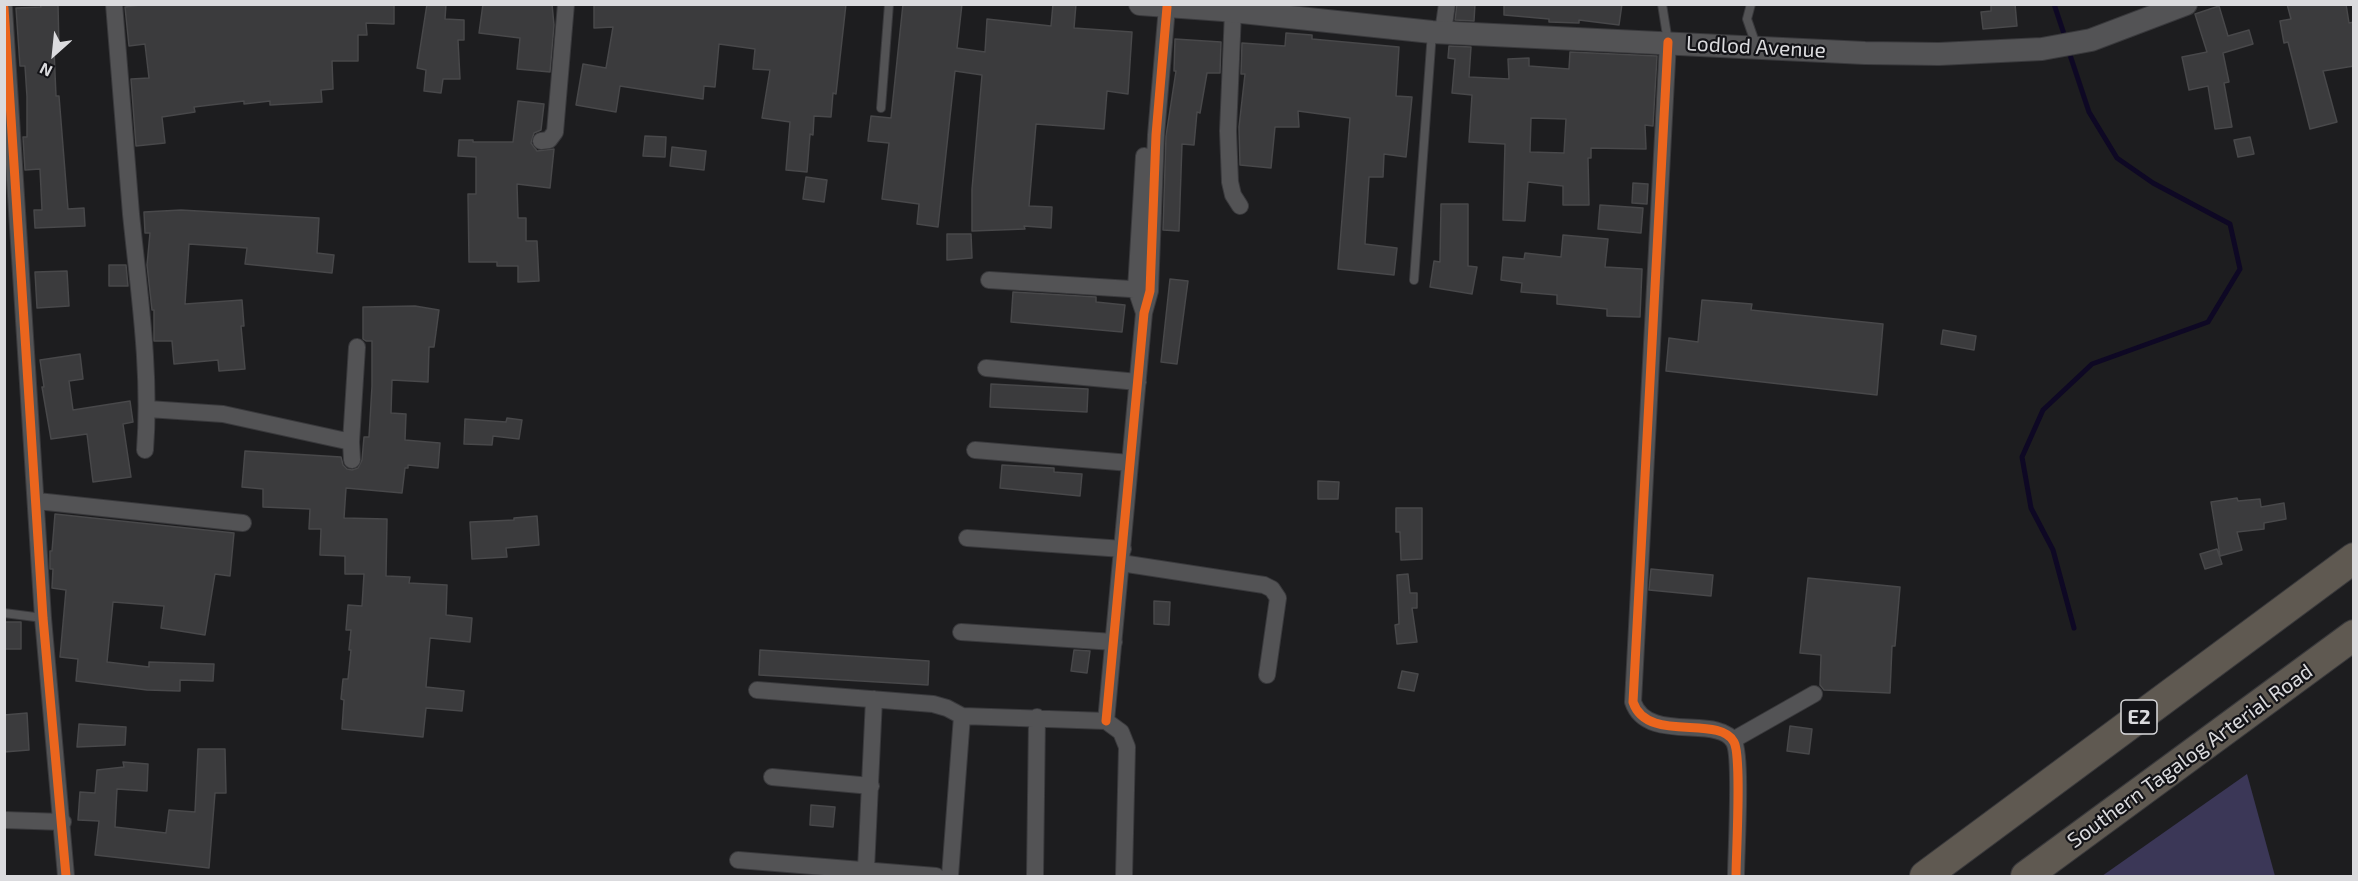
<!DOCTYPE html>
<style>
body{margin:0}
#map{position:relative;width:2358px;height:881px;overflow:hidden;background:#1d1d1f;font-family:"Exo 2",sans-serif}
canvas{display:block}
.frame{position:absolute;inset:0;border:6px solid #dbdbde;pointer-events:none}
.north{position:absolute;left:24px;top:24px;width:60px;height:60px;-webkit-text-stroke:4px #131317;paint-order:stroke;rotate:207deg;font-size:16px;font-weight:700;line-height:24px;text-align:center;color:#dbdbde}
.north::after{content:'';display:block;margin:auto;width:21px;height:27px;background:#dbdbde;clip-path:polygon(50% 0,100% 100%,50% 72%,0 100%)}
</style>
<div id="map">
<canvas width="2358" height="881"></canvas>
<div class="frame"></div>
<div class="north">N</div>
</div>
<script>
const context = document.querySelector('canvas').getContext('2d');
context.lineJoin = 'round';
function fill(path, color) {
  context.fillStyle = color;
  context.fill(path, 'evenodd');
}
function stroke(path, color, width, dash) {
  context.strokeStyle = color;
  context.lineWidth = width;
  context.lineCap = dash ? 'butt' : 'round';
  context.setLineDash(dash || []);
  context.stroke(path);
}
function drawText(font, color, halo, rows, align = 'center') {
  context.font = font + ' "Exo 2",sans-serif';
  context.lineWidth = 4.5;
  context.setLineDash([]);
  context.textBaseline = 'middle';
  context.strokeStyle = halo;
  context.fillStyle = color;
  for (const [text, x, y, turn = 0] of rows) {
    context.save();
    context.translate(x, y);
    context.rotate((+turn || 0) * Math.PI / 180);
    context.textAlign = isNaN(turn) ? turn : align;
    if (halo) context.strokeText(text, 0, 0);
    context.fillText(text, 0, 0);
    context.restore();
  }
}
const forest = new Path2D(`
 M2247 774 2275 876H2102Z`);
const stream = new Path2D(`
 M2054 4 2066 40
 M2068 49 2089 112 2117 158 2153 183 2230 224 2240 269 2208 322 2092 364 2043 410 2022 457 2031 508 2053 550 2074 628`);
const building = new Path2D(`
 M40 4H58L59 50H54L56 96H59L68 209 84 208 85 226 35 228 34 210H42L40 169 25 170 23 137H27V97L25 66H20L16 8 41 7Z
 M148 4H394V24L366 23 367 35H358V61H332L333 89 321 90 322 102 270 105V101L244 104V101L194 107 195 112 162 117 165 143 136 146 131 79 149 78 145 44 129 46 125 7Z
 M427 4H446L445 19 464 20V40H458L460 79H443L441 93 424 91 426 70 417 68Z
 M483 4H552L554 25 550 72 517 69 520 38 479 33Z
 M594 4H846L836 94 833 93 831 117 814 116 813 135 810 134 807 172 786 170 790 122 762 118 770 70 753 69 755 49 719 44 715 87 704 86 703 99 620 86 616 112 576 105 583 64 606 68 613 27 594 28Z
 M903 4H962L957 48 985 52 987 19 1051 26 1053 4H1076L1074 28 1132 32 1128 94 1107 91 1104 129 1036 124 1029 206 1052 207 1051 228 1024 226 1025 229 972 231V189L982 75 955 71 938 227 917 224 919 204 882 199 889 143 868 141 871 116 891 118Z
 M1457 4H1475L1474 21 1455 20Z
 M1504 4H1622L1619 25 1579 20V23L1549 22V19L1504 15Z
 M1991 4H2015L2017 26 1983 29 1981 12 1991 11Z
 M2287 4H2346L2349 23 2354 22V66L2323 71 2337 122 2310 129 2288 42 2284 43 2280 21 2291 19Z
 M2219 6 2228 36 2249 30 2253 44 2223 53 2229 82 2224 83 2232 127 2215 129 2208 86 2189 90 2182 57 2207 52 2195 14Z
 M1286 33 1312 35V39L1399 47 1396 96 1412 97 1406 157 1384 154 1383 177H1369L1365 244 1397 248 1394 275 1338 269 1350 118 1298 111 1299 127H1275L1271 168 1240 165 1239 127 1245 74H1241L1242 43 1285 46Z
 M1175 39 1221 42 1220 73H1207L1200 113 1197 112 1194 145 1182 144 1179 231 1163 230 1166 136 1176 71H1174Z
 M1449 46 1471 47 1469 77 1509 79 1508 59 1529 58V66L1569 69 1570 52 1657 56 1653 126 1645 125 1646 149 1591 148V158H1588L1589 205H1563V186L1528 182 1525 221 1503 220 1505 144 1469 142 1472 95 1452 93 1455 59 1448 58ZM1531 118 1566 119 1564 153 1530 152Z
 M518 101 544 104 541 130 534 133 531 143 537 151 554 149 550 188 517 184 518 218H526V241H537L539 281 518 282V266H497V262H469L468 194H476V157L458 156 459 140H473V142H513Z
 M645 136 666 137 665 157 643 156Z
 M2250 137 2254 154 2238 157 2234 140Z
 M672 147 706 151 704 170 670 166Z
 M806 177 827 180 824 202 803 199Z
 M1633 183 1648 184 1647 204 1632 203Z
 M1441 204H1468V266L1477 267 1472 294 1430 287 1434 261 1440 262Z
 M1600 205 1643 208 1641 233 1598 229Z
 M181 210 319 218 317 253 334 255 332 273 245 264 247 248 189 244 185 304 242 300 244 326H241L245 369 219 371 218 360 174 364 172 341H154V310H152L147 265 150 233H145L144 212Z
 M947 234H971L972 258 947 260Z
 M1563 235 1608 239 1605 267 1642 269 1640 317 1607 316V309L1557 304V295L1521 292 1522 283 1501 280 1503 257 1524 259 1525 253 1561 257Z
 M109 265H126L128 286H109Z
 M67 271 69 306 37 308 35 272Z
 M1170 279 1188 281 1177 364 1161 362Z
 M1013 292 1096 297V302L1125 305 1122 332 1011 322Z
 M1702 300 1752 304 1751 310 1883 324 1877 395 1666 371 1669 338 1698 342Z
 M415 306 439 310 434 347H429L428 382 392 380 391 413 406 414 405 440 440 443 438 468 408 465V468H405L402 493 346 488 344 518 387 519 386 576 410 577 409 583 447 585 446 615 472 618 470 642 430 638 426 687 464 691 462 711 426 708 423 737 342 729 344 700 341 699 343 679H348L351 650H349L351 630H346L348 605 362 606 364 574H345V556L320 555 321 529H309L310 509 263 507V489L242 487 245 451 341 457 343 465 347 469 352 470 358 468 362 460 364 437H369L372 386V341H366L363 339V307Z
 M1943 330 1976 336 1974 350 1941 344Z
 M80 354 83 379 69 381 73 410 130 401 133 422 123 424 131 477 93 482 87 434 51 439 42 387H44L40 360Z
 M991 384 1088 389 1087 412 990 407Z
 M507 418 522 420 519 439 493 436 492 445 464 444 465 419 506 422Z
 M1002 465 1054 468V472L1082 474 1080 496 1000 488Z
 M1318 481 1339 482 1338 499H1318Z
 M2237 498 2238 501 2260 499 2261 507 2284 503 2286 519 2264 523V529L2237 532 2242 550 2220 556 2211 502Z
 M1396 508H1422V559L1401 560 1400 532H1396Z
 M55 514 234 533 230 576 215 574 205 635 161 628 164 606 113 602 107 662 149 667V662L214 664 213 681 180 680V691L147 690 76 681 78 659 60 657 66 590 52 588 53 569H50V551H52Z
 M537 516 539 545 506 548 507 557 472 559 470 522 514 520V518Z
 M2217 549 2222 564 2205 569 2200 554Z
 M1651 569 1713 575 1711 596 1649 590Z
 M1408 574 1410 593H1417V608H1412L1417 642 1397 644 1395 625 1399 624 1397 575Z
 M1808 578 1900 587 1895 646H1892L1890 693 1824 690 1820 685 1821 655 1800 653Z
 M1154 601 1170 602 1169 625 1154 624Z
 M4 622H21V649H4Z
 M760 650 929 661 928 685 759 675Z
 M1074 650 1090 651 1087 673 1071 671Z
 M1402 671 1418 674 1414 691 1398 688Z
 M27 713 29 750 4 752V715Z
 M79 724 126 727 125 745 77 747Z
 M1790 726 1812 729 1809 754 1787 751Z
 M198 749H225L226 793H215L209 868 95 855 99 821 78 820 80 792 95 793 97 770 124 767 123 762 148 764 147 791 117 789 115 827 166 833 169 810 195 812Z
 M811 805 835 807 833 827 810 825Z`);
const lane = new Path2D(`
 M1662 4 1668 42
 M1751 4 1747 19 1756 45
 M881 108 889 4
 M1414 280 1432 32
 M4 613 43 618`);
const street = new Path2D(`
 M114 4C120 74 125 144 131 214 139 293 151 371 145 450
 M4 8 43 618 66 876
 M1233 12 1228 131 1230 182 1233 195 1240 206
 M1443 32 1447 4
 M1668 42 1633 702C1647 744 1719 714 1734 742 1742 757 1736 854 1736 876
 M541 141 549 140 555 132 566 4
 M989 280 1146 290
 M1144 313 1136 289 1144 156
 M986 368 1138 382
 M148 409 223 414 351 442
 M975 450 1130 463
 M352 460 351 442 357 347
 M37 501 243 523
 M967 538 1123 549
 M1121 563 1264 585 1272 589 1278 598 1267 675
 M961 632 1114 642
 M757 690 933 704 947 708 962 716 1106 721 1121 732 1127 747 1124 876
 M1106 721 1144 313 1150 291 1156 135 1167 7
 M1733 740 1814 694
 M772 777 871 786
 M4 820 63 822
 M738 860 936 876
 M866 869 874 699
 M950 876 962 716
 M1035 876 1037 717`);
const secondary = new Path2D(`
 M1140 4 1223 10 1432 32 1865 53 1939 54 2042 49 2091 40 2186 4`);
const highway = new Path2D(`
 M1925 876 2354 558
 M2026 876 2354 635`);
const cycleway = new Path2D(`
 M4 8 43 618 66 876
 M1668 42 1633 702C1647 744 1719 714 1734 742 1742 757 1736 854 1736 876
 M1106 721 1144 313 1150 291 1156 135 1167 7`);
const shields = [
 [2139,717,36]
];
const shieldNames = [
 ["E2",2139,717]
];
const streetNames = [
 ["Lodlod Avenue",1756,47,3],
 ["Southern Tagalog Arterial Road",2190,756,-36]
];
fill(forest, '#3b3757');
stroke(stream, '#0e0824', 5);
fill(building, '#3b3b3d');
stroke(building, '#48484a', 1.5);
stroke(lane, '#39393c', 10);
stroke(street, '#39393c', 18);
stroke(secondary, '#39393c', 24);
stroke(highway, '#39393c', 32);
stroke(lane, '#535355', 8);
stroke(street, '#535355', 16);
stroke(secondary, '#535355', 22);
stroke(highway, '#5f5951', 30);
stroke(cycleway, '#eb651d', 9);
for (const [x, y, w] of shields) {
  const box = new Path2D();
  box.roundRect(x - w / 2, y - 17, w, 34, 4.5);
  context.fillStyle = '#131317';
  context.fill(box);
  stroke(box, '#dbdbde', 1.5);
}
drawText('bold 20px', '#dbdbde', null, shieldNames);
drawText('21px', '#dbdbde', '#131317', streetNames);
</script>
